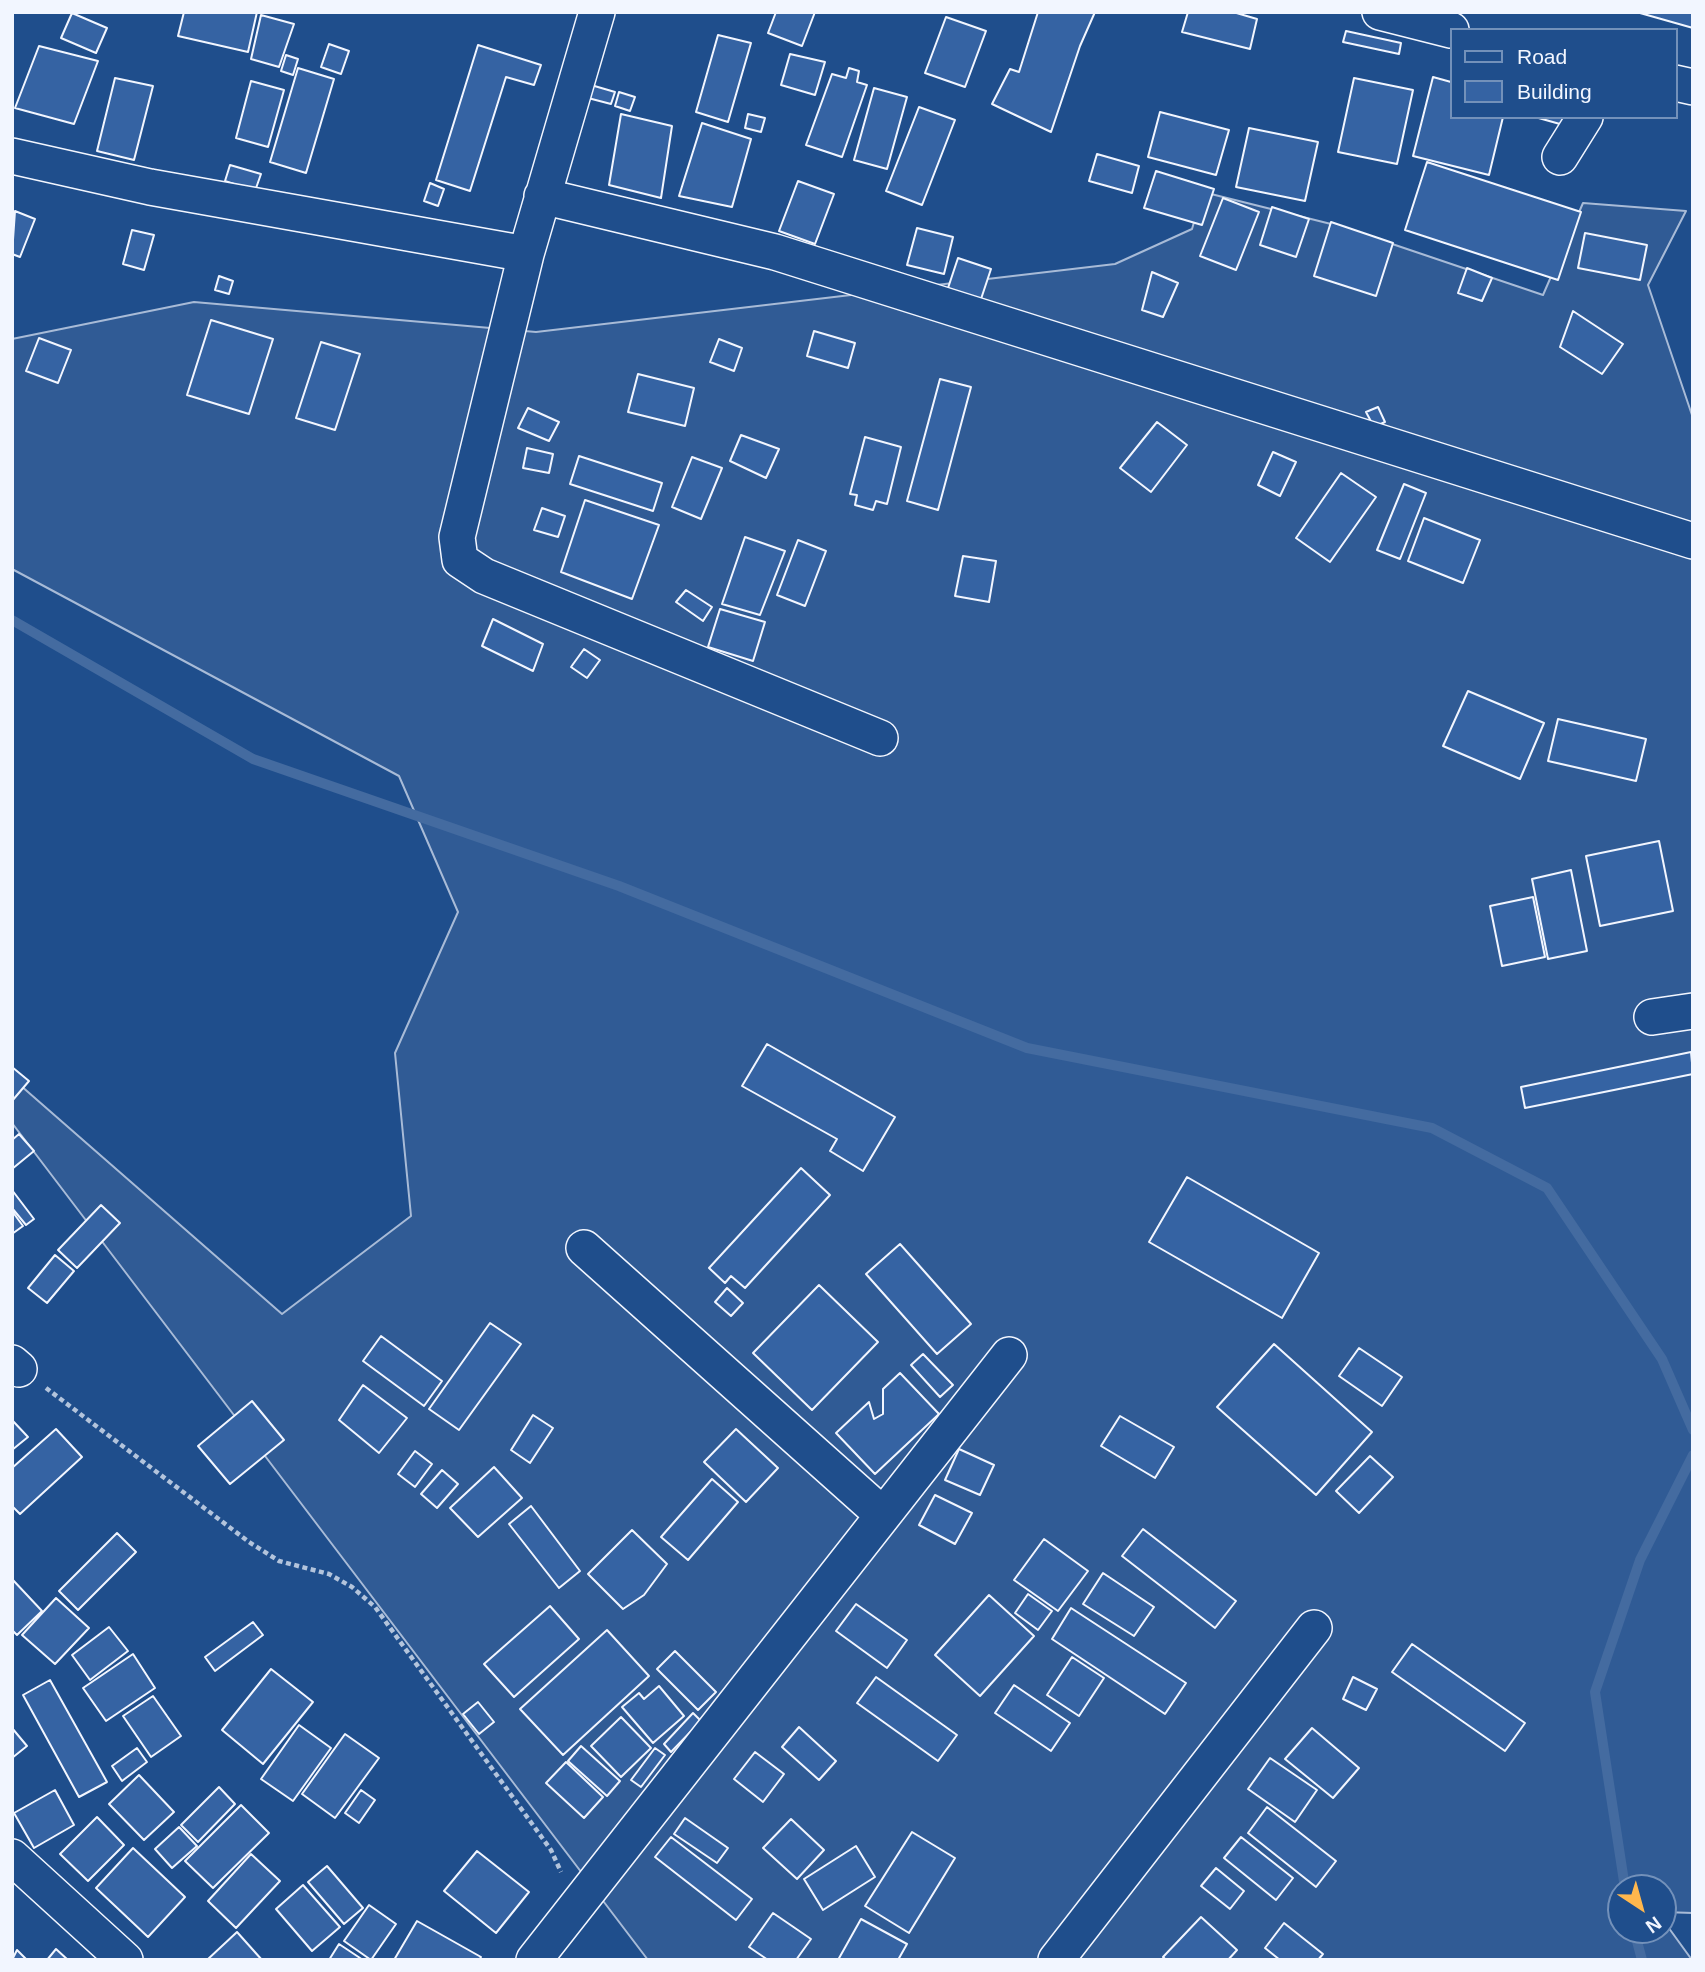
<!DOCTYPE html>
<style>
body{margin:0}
#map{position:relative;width:1705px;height:1972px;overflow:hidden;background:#1f4e8c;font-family:Helvetica,sans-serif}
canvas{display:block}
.frame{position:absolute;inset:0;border:14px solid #f2f6ff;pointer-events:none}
.legend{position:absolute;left:1450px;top:28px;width:228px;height:91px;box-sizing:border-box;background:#1f4e8c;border:2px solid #7391ba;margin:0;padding:9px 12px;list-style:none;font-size:21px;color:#f2f6ff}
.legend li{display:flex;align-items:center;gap:14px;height:35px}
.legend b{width:35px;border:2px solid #7391ba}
.north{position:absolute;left:1607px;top:1874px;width:70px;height:70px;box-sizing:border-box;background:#1f4e8c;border:2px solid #7391ba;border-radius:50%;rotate:144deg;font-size:19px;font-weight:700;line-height:28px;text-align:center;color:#f2f6ff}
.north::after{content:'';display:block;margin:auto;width:24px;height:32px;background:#ffb74d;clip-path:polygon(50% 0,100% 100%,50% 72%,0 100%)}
</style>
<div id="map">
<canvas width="1705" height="1972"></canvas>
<div class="frame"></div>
<ul class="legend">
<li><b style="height:9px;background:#1f4e8c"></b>Road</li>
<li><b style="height:19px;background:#3563a3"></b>Building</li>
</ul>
<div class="north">N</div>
</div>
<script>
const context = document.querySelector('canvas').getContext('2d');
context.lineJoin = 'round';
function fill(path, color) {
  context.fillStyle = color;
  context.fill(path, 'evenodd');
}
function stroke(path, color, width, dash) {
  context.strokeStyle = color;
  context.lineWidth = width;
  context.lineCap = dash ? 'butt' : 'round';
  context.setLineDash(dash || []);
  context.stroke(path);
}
const built = new Path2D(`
 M1203 192 1339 226 1543 295 1583 203 1686 211 1648 285 1693 418V1913L1663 1912V1888H1621V1930H1663V1920L1692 1960H648L12 1123V1078L282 1314 411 1216 395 1053 458 912 399 776 12 569V339L194 302 536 332 1115 264 1192 229Z`);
const stream = new Path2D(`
 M12 620 253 759 619 886 1027 1048 1432 1128 1547 1188 1662 1359 1693 1430
 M1625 1888 1595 1692 1640 1560 1693 1455
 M1634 1930 1642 1960`);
const building = new Path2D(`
 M184 12H257L248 52 178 36Z
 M776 12H815L802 46 768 33Z
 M1038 12H1095L1080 46 1051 132 992 104 1010 69 1019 72Z
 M1188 12H1233L1257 19 1250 49 1182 32Z
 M1640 12H1693V28L1640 13Z
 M72 13 107 28 96 53 61 38Z
 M261 15 294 24 279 67 251 59Z
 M946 17 986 31 965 87 925 73Z
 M1346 31 1401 43 1399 54 1343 42Z
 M718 35 751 43 728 122 696 112Z
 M329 44 349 51 341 74 321 67Z
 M478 45 541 65 534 85 506 77 470 191 436 180Z
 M39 46 98 61 74 124 15 108Z
 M790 54 825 62 815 95 781 85Z
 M286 55 298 59 293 75 281 71Z
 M298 68 334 79 306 173 270 162Z
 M849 68 859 71 857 82 867 85 842 157 806 145 832 74 846 78Z
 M1433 77 1451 82V117H1503L1489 175 1413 156Z
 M115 78 153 86 134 160 97 151Z
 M1354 78 1413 90 1397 164 1338 152Z
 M251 81 284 90 268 147 236 138Z
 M591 85 615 92 611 104 588 98Z
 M874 88 907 97 887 169 854 160Z
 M619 92 635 97 630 111 615 106Z
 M919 107 955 120 922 205 886 191Z
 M1160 112 1229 130 1216 175 1148 157Z
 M621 114 672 126 661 198 609 185Z
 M748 114 765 118 761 132 745 128Z
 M1535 117H1570L1567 126Z
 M702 123 751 139 732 207 679 196Z
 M1249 128 1318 142 1305 201 1236 187Z
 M1097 154 1139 166 1132 193 1089 181Z
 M1427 162 1581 212 1558 280 1405 230Z
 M230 165 261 174 255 191 225 181Z
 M1156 171 1214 189 1202 225 1144 208Z
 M798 181 834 194 815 244 779 231Z
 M430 183 444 189 438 206 424 201Z
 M1223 198 1259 212 1236 270 1200 256Z
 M1272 207 1309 219 1296 257 1260 245Z
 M15 211 35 219 20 257 12 254Z
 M1331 222 1393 243 1376 296 1314 276Z
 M917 228 953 237 944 274 907 265Z
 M132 230 154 235 144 270 123 264Z
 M1585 233 1647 245 1640 280 1578 268Z
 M958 258 991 269 978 308 945 297Z
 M1467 268 1492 278 1482 301 1458 293Z
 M1152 272 1178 283 1163 317 1142 310Z
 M219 276 233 281 229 294 215 290Z
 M1573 311 1623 344 1602 374 1560 347Z
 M211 320 273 339 249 414 187 395Z
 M814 331 855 343 848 368 807 356Z
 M39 338 71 350 58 383 26 371Z
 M719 339 742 348 734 371 710 362Z
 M321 342 360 354 335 430 296 418Z
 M638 374 694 388 685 426 628 412Z
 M940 379 971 387 938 510 907 501Z
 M1378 407 1385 422 1374 427 1366 412Z
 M528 408 559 422 549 441 518 428Z
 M1157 422 1187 445 1151 492 1120 468Z
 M741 435 779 449 766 478 730 461Z
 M865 437 901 447 887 504 876 501 873 510 855 505 857 495 850 494Z
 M527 448 553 454 549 473 523 468Z
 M1273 452 1296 462 1280 496 1258 485Z
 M579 456 662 483 653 511 570 484Z
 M692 457 722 468 701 519 672 507Z
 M1341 473 1376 497 1330 562 1296 538Z
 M1404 484 1426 493 1400 559 1377 550Z
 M585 500 659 525 632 599 561 572Z
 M542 508 565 516 558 537 534 530Z
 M1424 518 1480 540 1463 583 1408 561Z
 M745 537 785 551 760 615 722 604Z
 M798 540 826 551 805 606 777 595Z
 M963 556 996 561 989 602 955 596Z
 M686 590 712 607 703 621 676 602Z
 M720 609 765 622 753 661 708 647Z
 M493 619 543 644 533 671 482 646Z
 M584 649 600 660 587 678 571 667Z
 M1468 691 1544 723 1520 779 1443 746Z
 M1558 719 1646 739 1636 781 1548 761Z
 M1659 841 1673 911 1600 926 1586 856Z
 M1571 870 1587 951 1548 959 1532 879Z
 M1533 897 1545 957 1502 966 1490 906Z
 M767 1044 895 1117 863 1171 830 1151 837 1139 742 1086Z
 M1691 1052 1693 1074 1525 1108 1521 1087Z
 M12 1067 29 1081 12 1101Z
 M19 1134 34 1151 12 1169V1140Z
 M801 1168 830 1195 745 1288 731 1276 725 1283 709 1268Z
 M1187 1177 1319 1253 1282 1318 1149 1242Z
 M12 1190 34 1219 26 1225 12 1208Z
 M101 1205 120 1223 77 1268 58 1250Z
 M12 1211 23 1226 12 1234Z
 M900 1244 971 1324 937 1354 866 1274Z
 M55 1255 74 1271 47 1303 28 1288Z
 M819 1285 878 1342 812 1410 753 1353Z
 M727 1288 743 1303 731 1316 715 1302Z
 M490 1323 521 1344 459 1430 429 1409Z
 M381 1336 442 1381 424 1406 363 1361Z
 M1274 1344 1372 1432 1316 1495 1217 1407Z
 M1359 1348 1402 1377 1382 1406 1339 1376Z
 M923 1354 953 1385 940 1397 911 1365Z
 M900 1373 939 1414 875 1474 836 1433 869 1402 874 1419 883 1414V1389Z
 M363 1385 407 1418 379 1453 339 1420Z
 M252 1401 284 1440 230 1484 198 1446Z
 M533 1415 553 1428 530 1463 511 1450Z
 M1120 1416 1174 1447 1155 1478 1101 1446Z
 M12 1420 28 1437 12 1450Z
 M56 1429 82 1457 20 1514 12 1506V1468Z
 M736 1429 778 1468 746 1502 704 1462Z
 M959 1449 994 1465 980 1495 945 1480Z
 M415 1451 432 1464 415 1487 398 1474Z
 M1370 1456 1393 1477 1359 1513 1336 1491Z
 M494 1467 522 1498 478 1537 450 1508Z
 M442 1470 458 1484 437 1508 421 1494Z
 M712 1479 738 1502 688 1560 661 1537Z
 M935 1495 972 1513 955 1544 919 1525Z
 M531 1506 580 1571 559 1588 509 1524Z
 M1143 1529 1236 1601 1215 1628 1122 1556Z
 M632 1530 667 1564 644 1595 623 1609 588 1574Z
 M117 1533 136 1552 78 1610 59 1591Z
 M1044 1539 1088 1571 1058 1611 1014 1580Z
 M1103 1573 1154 1607 1134 1636 1083 1604Z
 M12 1579 42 1611 17 1635 12 1630Z
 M1028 1594 1052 1611 1038 1630 1015 1613Z
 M989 1595 1034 1636 980 1696 935 1655Z
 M56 1598 89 1628 55 1664 22 1635Z
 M856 1604 907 1640 887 1668 836 1631Z
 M550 1606 579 1639 514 1697 484 1664Z
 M1071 1608 1186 1683 1165 1714 1052 1639Z
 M253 1622 263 1635 215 1671 205 1657Z
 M109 1627 128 1651 90 1680 72 1655Z
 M607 1630 649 1676 563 1755 520 1709Z
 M1412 1644 1525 1723 1505 1751 1392 1672Z
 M675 1651 716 1692 698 1710 657 1669Z
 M133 1654 155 1688 106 1721 83 1688Z
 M1072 1657 1104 1678 1079 1716 1047 1695Z
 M271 1669 313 1702 263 1764 222 1730Z
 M876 1677 957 1735 938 1761 857 1703Z
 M1353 1677 1377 1689 1366 1710 1343 1699Z
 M50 1680 107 1782 79 1797 23 1695Z
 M1014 1685 1070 1723 1051 1751 995 1713Z
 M659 1686 684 1716 653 1743 622 1707 639 1693 644 1699Z
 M153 1696 181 1736 151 1757 123 1716Z
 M478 1702 494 1722 479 1734 463 1714Z
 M693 1713 701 1721 671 1752 664 1744Z
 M621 1717 651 1748 621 1777 591 1746Z
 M299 1725 331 1748 293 1801 261 1779Z
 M799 1727 836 1761 819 1780 782 1747Z
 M12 1728 27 1746 12 1758Z
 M1312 1728 1359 1768 1333 1798 1285 1759Z
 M345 1734 379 1758 335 1818 302 1794Z
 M581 1746 620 1781 607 1796 568 1761Z
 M137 1748 147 1762 122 1781 112 1766Z
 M655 1748 665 1755 641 1787 631 1780Z
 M755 1752 784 1774 763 1802 734 1779Z
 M1270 1758 1317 1790 1295 1822 1248 1789Z
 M566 1762 603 1797 584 1818 546 1783Z
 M139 1775 174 1812 144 1840 109 1804Z
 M219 1787 235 1804 198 1842 181 1825Z
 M55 1790 74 1825 34 1848 14 1813Z
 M361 1790 375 1800 359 1823 345 1813Z
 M241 1805 269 1833 213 1888 185 1861Z
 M1267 1807 1336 1861 1316 1887 1248 1833Z
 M97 1817 124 1845 88 1881 60 1854Z
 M685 1818 728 1848 717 1863 674 1834Z
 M791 1819 824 1850 797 1879 763 1848Z
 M179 1827 197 1846 172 1868 155 1849Z
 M912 1832 955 1858 909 1933 865 1906Z
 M671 1837 752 1899 736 1920 655 1857Z
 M1241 1837 1293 1878 1276 1900 1224 1858Z
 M856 1846 875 1877 823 1910 804 1879Z
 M133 1848 185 1897 148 1937 96 1888Z
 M477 1851 529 1892 496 1933 444 1891Z
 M251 1854 280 1881 236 1928 208 1901Z
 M327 1866 363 1908 344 1924 308 1882Z
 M1216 1868 1244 1891 1230 1909 1201 1886Z
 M303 1885 340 1927 312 1951 276 1909Z
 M369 1905 396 1924 371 1960 344 1941Z
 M773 1913 811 1939 796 1960H768L749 1947Z
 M1201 1917 1237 1950 1228 1960H1166L1163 1957Z
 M861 1919 907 1944 898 1960H838Z
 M417 1921 481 1957 479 1960H394Z
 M1284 1923 1323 1954 1318 1960H1280L1265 1948Z
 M237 1932 262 1960H207Z
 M339 1944 363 1960H329Z
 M56 1949 68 1960H47Z
 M17 1950 27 1960H12Z`);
const path = new Path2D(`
 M46 1388 249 1542 279 1561 329 1574 352 1587 375 1607 551 1850 561 1872`);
const minor = new Path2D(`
 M597 12 526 254 457 537 460 560 484 576 880 738
 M1380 12 1451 30
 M1675 83 1693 87
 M12 156 150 187 526 254
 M1560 157 1585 117
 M542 196 775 252 1693 541
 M1652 1017 1693 1011
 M584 1248 883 1515
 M12 1363 19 1369
 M12 1857 125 1960
 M534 1960 1009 1355
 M1056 1960 1314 1628`);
fill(built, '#305b95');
stroke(built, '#a8bbd7', 2);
stroke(stream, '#446ba0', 10);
fill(building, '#3563a3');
stroke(building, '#f2f6ff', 2);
stroke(minor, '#f2f6ff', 38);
stroke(path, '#b3c4dc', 4.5, [5, 3.5]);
stroke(minor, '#1f4e8c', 35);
</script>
